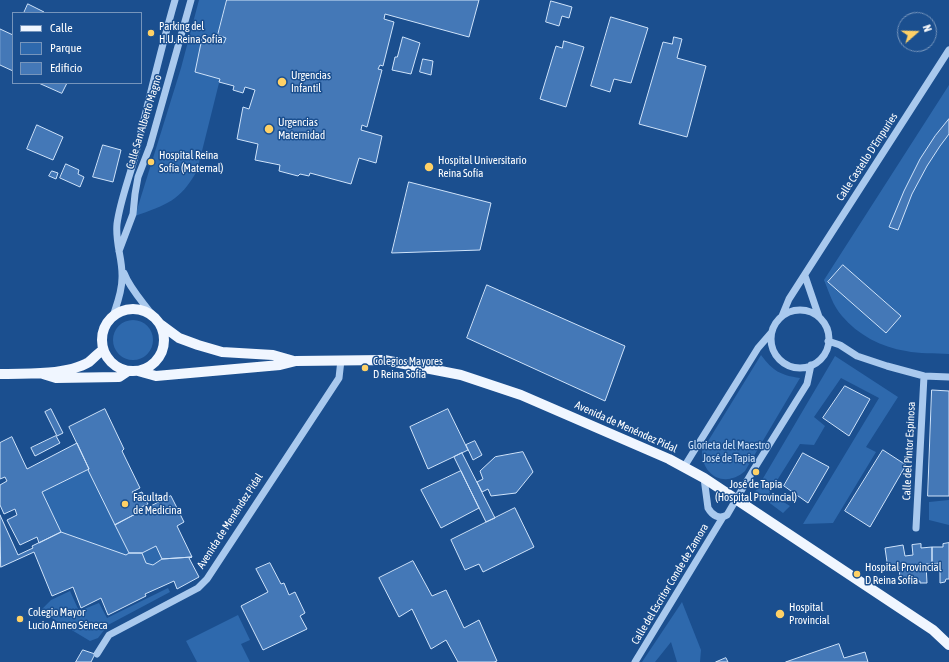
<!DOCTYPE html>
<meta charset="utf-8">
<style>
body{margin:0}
#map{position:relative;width:949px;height:662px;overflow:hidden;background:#1b4f8f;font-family:"Asap Condensed",sans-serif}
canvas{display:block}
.legend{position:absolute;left:12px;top:12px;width:130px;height:72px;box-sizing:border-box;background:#1b4f8f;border:1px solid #7695bc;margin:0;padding:5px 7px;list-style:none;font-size:12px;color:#fff}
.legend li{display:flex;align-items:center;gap:8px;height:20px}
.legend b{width:20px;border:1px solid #7695bc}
.north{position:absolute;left:897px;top:12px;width:40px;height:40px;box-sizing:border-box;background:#1b4f8f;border:1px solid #7695bc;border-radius:50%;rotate:70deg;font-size:11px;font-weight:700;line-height:16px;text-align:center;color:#fff}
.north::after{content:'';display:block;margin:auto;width:14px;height:18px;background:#ffd166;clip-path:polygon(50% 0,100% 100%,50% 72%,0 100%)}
</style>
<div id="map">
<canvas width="949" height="662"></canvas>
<ul class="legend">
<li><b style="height:5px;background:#f0f6ff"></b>Calle</li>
<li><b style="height:11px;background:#2e69ad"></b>Parque</li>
<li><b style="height:11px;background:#4478b7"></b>Edificio</li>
</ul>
<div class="north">N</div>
</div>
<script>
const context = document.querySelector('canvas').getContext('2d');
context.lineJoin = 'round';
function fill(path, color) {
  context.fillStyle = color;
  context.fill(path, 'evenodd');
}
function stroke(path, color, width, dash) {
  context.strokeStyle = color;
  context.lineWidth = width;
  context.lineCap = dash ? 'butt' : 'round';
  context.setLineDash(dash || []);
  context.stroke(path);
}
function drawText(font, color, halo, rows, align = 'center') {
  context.font = font + ' "Asap Condensed",sans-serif';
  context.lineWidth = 3;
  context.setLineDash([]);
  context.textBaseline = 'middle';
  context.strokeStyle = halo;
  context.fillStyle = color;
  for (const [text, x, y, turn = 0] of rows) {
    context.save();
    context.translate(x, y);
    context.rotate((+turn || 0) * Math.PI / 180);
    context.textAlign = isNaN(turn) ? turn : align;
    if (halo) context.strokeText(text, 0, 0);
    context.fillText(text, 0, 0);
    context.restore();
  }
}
const green = new Path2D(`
 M199 0H227L218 35 226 38 224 43 202 39 195 72 220 79 197 171C180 201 166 205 135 216L181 68Z
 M949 85V354C935 353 919 354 906 351 881 347 858 335 842 316 833 306 829 292 824 280Z
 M113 340a20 20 0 1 1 40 0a20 20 0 1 1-40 0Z
 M761 355C773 371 780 375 800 378L745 471C726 488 702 477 702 451Z
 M835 356 898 397 866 447 876 452 833 523 803 524 879 398 841 378 814 417 825 426 814 445 800 444 769 493 790 506 783 513 755 492Z
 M88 470 129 553 126 555 61 532 42 492Z
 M949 500V525L929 520V502Z
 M156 546 162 559 153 565 146 563 142 553Z
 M168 588 170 592 108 625 98 638 90 641 40 611 51 600 70 591 79 611 99 603 107 618Z
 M682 602 701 650 700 662H677L671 642 655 662H642Z
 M238 615 250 640 241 644 250 662H197L186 641Z`);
const building = new Path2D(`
 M227 0H479L469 37 385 14 384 19 394 22 383 66 380 65 378 69 382 70 367 127 362 125 361 130 382 136 376 163 359 158 351 184 310 173 309 176 300 174 298 176 279 171 280 165 255 160 258 144 237 139 243 107 249 109 255 90 245 87 243 93 233 90 234 86 219 82 220 79 195 72 202 38 224 43 226 38 218 35Z
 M551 1 572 7 569 18 562 16 559 26 546 22Z
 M28 4 44 12V13H24Z
 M611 17 648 28 631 83 614 79 610 92 591 86Z
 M0 29 13 35V71L0 65Z
 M403 37 420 43 411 74 392 70 395 57H397Z
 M674 37 682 39 677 58 706 66 687 137 639 124 663 42 672 44Z
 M564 41 584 47 566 107 540 99 556 46 562 48Z
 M423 59 433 61 431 75 420 72Z
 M39 83H67L62 93Z
 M949 119V134L940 146 927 166 912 194 898 230 889 227 904 191 920 159 935 136Z
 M37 125 63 137 53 160 27 149Z
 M103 145 121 150 113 182 93 177Z
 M66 164 79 170 78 174 84 177 80 187 60 178Z
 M52 171 58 173 56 179 49 176Z
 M409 182 491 203 480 250 392 253Z
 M843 265 901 316 886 333 828 282Z
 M487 285 625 346 605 401 467 338Z
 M845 386 870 399 849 436 823 418Z
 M932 390 949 391V496H928Z
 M51 409 63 433 57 436 45 412Z
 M105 409 124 449 122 451 140 488 132 492 134 495 142 492 148 504 139 508 141 511 115 525 88 470 89 469 69 427Z
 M448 409 468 450 428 469 410 427Z
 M56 436 60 443 35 456 31 448Z
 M12 437 27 469 77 443 89 469 42 492 61 532 39 543 37 537 20 545 7 520 17 515 15 509 4 514 0 505V485L7 481 5 477 0 479V443Z
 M475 441 482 455 473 460 466 445Z
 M883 450 906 465 870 527 845 511Z
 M523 452 533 472 516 493 491 496 488 489 482 492 477 482 483 479 480 471 495 457Z
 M462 453 495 518 486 522 454 457Z
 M803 453 829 467 808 503 784 486Z
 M461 471 479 508 441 528 421 490Z
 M171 496 184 522 177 526 192 557 162 559 156 546 142 553H129L115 525Z
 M515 508 534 547 483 572 479 564 465 570 451 540Z
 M0 515 18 555 33 548 32 546 61 532 126 555 129 553H142L146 563 153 565 162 559 192 557 189 558 199 577 177 589 174 581 145 594 146 596 108 615 101 598 81 608 73 587 52 596 34 552 1 567Z
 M949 543V579H946L945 582 940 583V563L932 564V547H943V544Z
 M921 544V548L932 547V564H926L927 583H920V581L911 582V579H900L899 566 888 569 885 548 903 545 905 556 913 555 912 545Z
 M413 561 432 596 446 590 464 628 479 620 497 661 494 662H458L446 640 431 649 412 609 399 617 379 578Z
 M270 563 281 584 284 583 289 595 295 592 305 613 300 616 307 629 263 650 241 606 268 592 256 569Z
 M839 644 844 658 865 652 868 662H786Z
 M83 650 95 654 91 662H76Z
 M726 658 728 662H716Z`);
const minor = new Path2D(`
 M119 251 133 214 135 194 138 177 150 146 191 0
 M124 273C130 289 143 302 153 316
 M805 276 819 317
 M771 339a29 29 0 1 1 58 0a29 29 0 1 1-58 0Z
 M113 316C117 304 122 292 122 278 123 259 115 244 117 224 120 201 129 179 135 156 148 104 160 52 175 0
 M782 316 789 299 949 50
 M828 341 840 345 857 356 887 366 924 376 949 377
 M684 467 758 348 771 333
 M704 478 708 508C712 515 719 520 727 515L754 469 807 384 811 365
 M916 528 924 376
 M97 654 109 635 198 588 207 579 339 378 341 360
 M635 662 723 517`);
const major = new Path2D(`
 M102 340a31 31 0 1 1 62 0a31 31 0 1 1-62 0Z
 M160 324 179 338 198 345 222 352 273 355 294 361
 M138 371 156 376 280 365 296 361 384 360 461 375 521 395 669 459 704 478 933 630 949 645
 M0 374C24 374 68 375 89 362 94 358 98 353 103 350
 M43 374 56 378 119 377 128 371`);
const markers = [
 [151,33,4,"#ffd166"],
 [282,82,5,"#ffd166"],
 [269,129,5,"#ffd166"],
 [151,162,4,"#ffd166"],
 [429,167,5,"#ffd166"],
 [365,368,4,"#ffd166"],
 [756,472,4,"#ffd166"],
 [125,504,4,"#ffd166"],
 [857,574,4,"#ffd166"],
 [780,614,5,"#ffd166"],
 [20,619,4,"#ffd166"]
];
const poiNames = [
 ["Parking del",159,27],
 ["H.U. Reina Sofía",159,40],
 ["Urgencias",291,76],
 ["Infantil",291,89],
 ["Urgencias",278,123],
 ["Maternidad",278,136],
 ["Hospital Reina",159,156],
 ["Sofía (Maternal)",159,169],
 ["Hospital Universitario",438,161],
 ["Reina Sofía",438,174],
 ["Colegios Mayores",373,362],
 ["D Reina Sofía",373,375],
 ["José de Tapia",756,485,"center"],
 ["(Hospital Provincial)",756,498,"center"],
 ["Facultad",133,498],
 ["de Medicina",133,511],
 ["Hospital Provincial",865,568],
 ["D Reina Sofía",865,581],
 ["Hospital",789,608],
 ["Provincial",789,621],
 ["Colegio Mayor",28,613],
 ["Lucio Anneo Séneca",28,626]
];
const streetNames = [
 ["Calle San Alberto Magno",144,122,-73],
 ["Calle Castello D'Empuries",867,157,-57],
 ["Avenida de Menéndez Pidal",626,427,24],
 ["Calle del Pintor Espinosa",909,451,-87],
 ["Avenida de Menéndez Pidal",230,521,-57],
 ["Calle del Escritor Conde de Zamora",670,584,-59]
];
const parkNames = [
 ["Glorieta del Maestro",729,446],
 ["José de Tapia",729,459]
];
fill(green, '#2e69ad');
fill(building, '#4478b7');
stroke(building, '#cfe3fa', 1);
stroke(minor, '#a9c9ee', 7);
stroke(major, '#f0f6ff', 10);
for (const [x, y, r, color] of markers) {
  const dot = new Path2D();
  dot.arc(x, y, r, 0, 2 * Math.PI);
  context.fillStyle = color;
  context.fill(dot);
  stroke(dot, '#1b4f8f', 1.5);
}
drawText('11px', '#fff', '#1b4f8f', poiNames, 'left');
drawText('11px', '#fff', '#1b4f8f', streetNames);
drawText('11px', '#cfe3fa', '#1b4f8f', parkNames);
</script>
